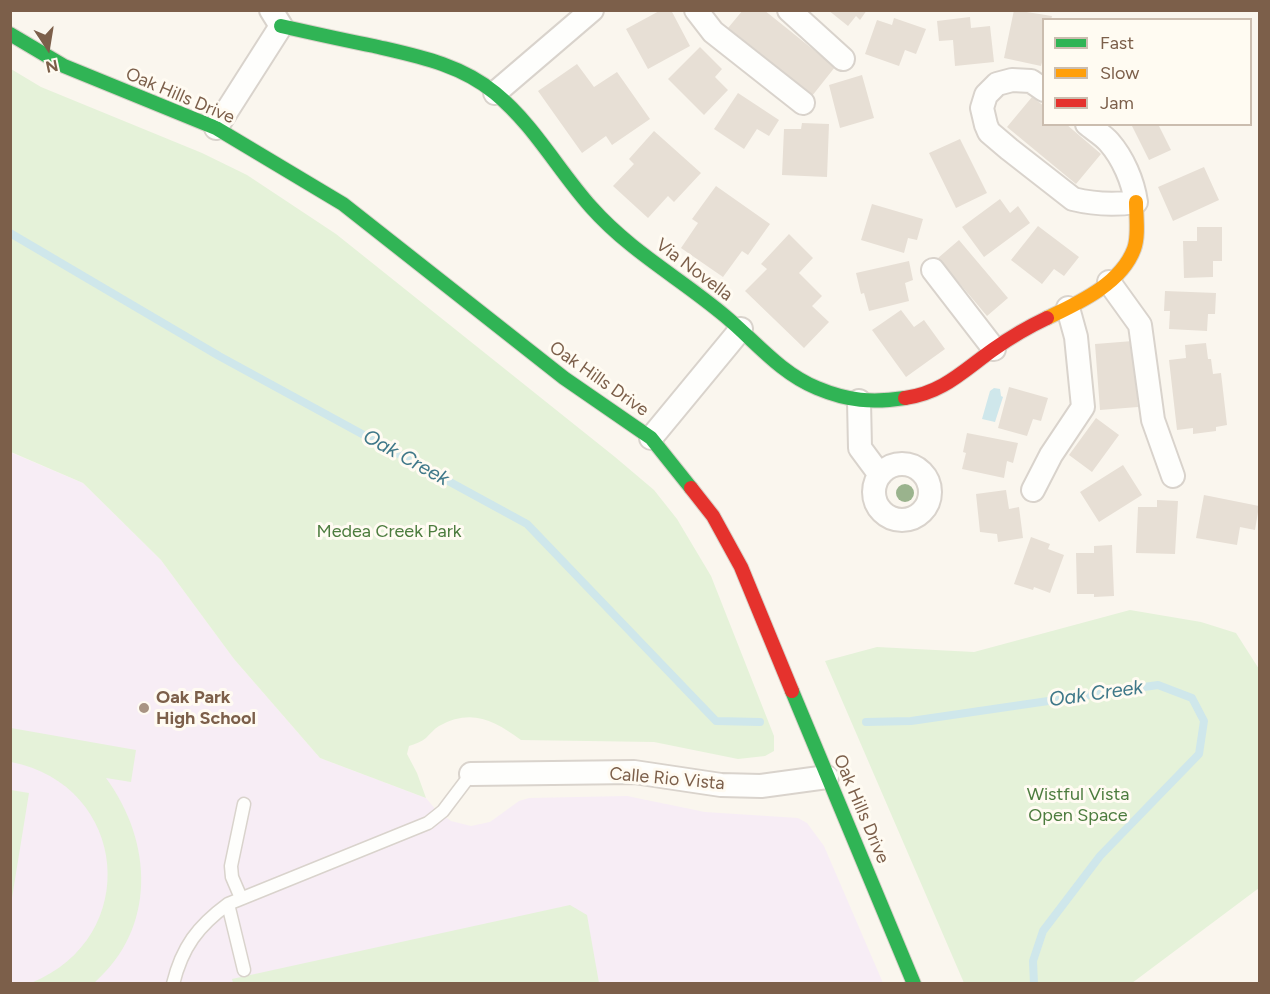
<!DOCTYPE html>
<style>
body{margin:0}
#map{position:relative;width:1270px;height:994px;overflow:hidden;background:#faf6ee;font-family:Figtree,sans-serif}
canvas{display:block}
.frame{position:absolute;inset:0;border:12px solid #7c5f4a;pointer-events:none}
.legend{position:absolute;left:1042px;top:18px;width:210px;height:108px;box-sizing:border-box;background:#fffbf2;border:2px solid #cbbdaf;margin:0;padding:8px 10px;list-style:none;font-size:18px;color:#7c5f4a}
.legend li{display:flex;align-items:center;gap:12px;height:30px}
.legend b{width:30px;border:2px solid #cbbdaf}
.north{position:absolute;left:18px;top:18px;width:60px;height:60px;-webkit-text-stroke:4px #fffbf2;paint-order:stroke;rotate:168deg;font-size:16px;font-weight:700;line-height:24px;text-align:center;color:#7c5f4a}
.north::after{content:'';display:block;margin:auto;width:21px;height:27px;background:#7c5f4a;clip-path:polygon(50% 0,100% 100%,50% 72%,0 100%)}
</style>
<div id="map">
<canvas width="1270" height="994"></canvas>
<div class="frame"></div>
<ul class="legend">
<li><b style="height:8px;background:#30b455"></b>Fast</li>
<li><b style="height:8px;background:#ff9f0a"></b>Slow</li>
<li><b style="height:8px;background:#e5322d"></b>Jam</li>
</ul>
<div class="north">N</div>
</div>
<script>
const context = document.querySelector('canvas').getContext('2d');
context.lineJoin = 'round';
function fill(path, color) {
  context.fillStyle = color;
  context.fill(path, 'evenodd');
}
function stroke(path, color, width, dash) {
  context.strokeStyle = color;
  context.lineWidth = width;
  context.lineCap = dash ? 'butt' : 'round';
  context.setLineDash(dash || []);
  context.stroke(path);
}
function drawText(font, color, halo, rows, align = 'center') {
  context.font = font + ' Figtree,sans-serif';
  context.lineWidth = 6;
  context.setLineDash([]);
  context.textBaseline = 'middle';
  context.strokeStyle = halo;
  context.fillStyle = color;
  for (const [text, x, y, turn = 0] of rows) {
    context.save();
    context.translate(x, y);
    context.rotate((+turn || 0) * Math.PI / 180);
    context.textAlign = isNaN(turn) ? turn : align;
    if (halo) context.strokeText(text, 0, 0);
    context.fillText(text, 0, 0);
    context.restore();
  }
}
const education = new Path2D(`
 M10 452 83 483 161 560 234 659 320 758 426 798 436 810 451 821 471 826 490 822 519 801 529 798 627 796 705 812 798 818 807 823 824 846 883 983H11Z`);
const green = new Path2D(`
 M11 69 41 87 202 153 247 175 336 234 615 457 654 490 677 519 711 576 774 736V751L765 756 738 759 654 742 521 740C494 720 471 708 439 726 434 729 430 734 426 738 421 742 415 744 409 746L407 754 417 773 426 798 320 758 234 659 161 560 83 483 11 452Z
 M1130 610 1201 622 1236 633 1259 669V888L1132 983H964L825 661 877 647 974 652Z
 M11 728 136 750 131 782 106 778C153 842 157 928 94 983H31C143 938 129 785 11 762Z
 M11 790 29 793 11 904 10 790Z
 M570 905 587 915 599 983H233L232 979Z`);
const water = new Path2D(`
 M994 388 1000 389 1001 396 1003 397 995 422 982 419 990 391Z`);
const stream = new Path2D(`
 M10 233 219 356 527 524 716 721 760 722
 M866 722 911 721 1158 685 1192 698 1204 721 1199 754 1100 856 1043 931 1033 961 1034 984`);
const building = new Path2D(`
 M661 10H671L690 46 648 69 626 29Z
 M743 10H764L835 67 812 96 728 28Z
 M828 10H867L860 20 856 16 848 26Z
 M1014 10 1052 16 1051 20H1044V55L1041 66 1004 58Z
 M970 17 971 28 990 26 994 62 955 66 953 40 939 41 937 21Z
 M894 18 926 29 916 54 905 50 899 66 865 54 877 20 892 25Z
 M700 47 722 69 715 77 728 90 704 115 668 79Z
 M577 64 594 87 617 72 650 119 612 145 606 136 582 153 538 91Z
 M862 75 874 118 840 128 829 85Z
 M738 93 779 120 769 136 757 129 744 149 714 129Z
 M1032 97 1044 106V124H1066L1101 154 1076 184 1007 127Z
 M802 123 829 124 827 177 782 175 784 129H801Z
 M1131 124H1158L1171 150 1149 160Z
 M654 131 701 173 674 202 668 196 648 218 613 186 634 164 629 159Z
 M960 139 987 193 956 208 929 153Z
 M1204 167 1219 200 1173 221 1158 187Z
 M716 186 770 224 748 255 742 251 723 277 681 248 698 223 692 219Z
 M1000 199 1010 213 1018 206 1030 223 984 257 962 227Z
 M872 204 923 219 917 240 908 238 904 253 861 240Z
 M1038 226 1079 257 1064 276 1054 269 1042 284 1011 260Z
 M1197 227H1222V261H1213V277L1184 278 1183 241H1197Z
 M789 234 813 258 799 273 822 296 812 306 829 322 804 348 745 291 767 269 761 264Z
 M959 240 1008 298 987 316 938 258Z
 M909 261 913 280 905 283 909 301 869 311 864 293 861 294 856 273Z
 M1165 291 1216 293 1215 314H1208L1207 331 1169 329 1170 311H1164Z
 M901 310 914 327 924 320 945 349 906 377 872 330Z
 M1133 341 1138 407 1100 410 1095 344Z
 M1206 343 1208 359H1211L1213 374 1221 373 1227 425 1216 427V431L1193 434V428L1177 430 1169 360 1186 358 1185 345Z
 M1009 387 1048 398 1041 421 1033 419 1027 436 998 428Z
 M1096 418 1119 435 1092 472 1069 455Z
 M967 433 1018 443 1013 463 1007 461 1004 478 962 469 966 453 963 452Z
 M1123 465 1142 495 1099 522 1080 492Z
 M1006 490 1009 509 1019 507 1023 538 998 542 997 534 980 532 976 494Z
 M1204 495 1259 506 1255 530 1240 527 1237 545 1196 538Z
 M1157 500 1178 501 1175 554 1136 553 1138 507H1157Z
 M1031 537 1050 544 1048 549 1064 555 1050 593 1034 587 1033 590 1014 584Z
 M1112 545 1114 596 1094 597V594H1077L1076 553H1094V546Z`);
const lane = new Path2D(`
 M241 898 232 877 231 866 244 804
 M228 904 244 970
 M173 984C182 947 198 926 228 904L428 823 443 811 471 774`);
const street = new Path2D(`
 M696 10 713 32 803 103
 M789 10 843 59
 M1044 90 1031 81 1012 80 997 84 986 95 982 108 986 125 989 132 1009 149 1073 199C1093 204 1115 205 1136 202 1133 181 1123 158 1109 142 1103 135 1094 130 1087 124
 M495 93 592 10
 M216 128 281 26 271 10
 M933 270 994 349
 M1109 282 1140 325 1153 420 1173 476
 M859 401 860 448 880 475
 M651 438 741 329
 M874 492a28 28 0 1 1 56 0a28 28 0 1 1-56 0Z
 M1033 490 1051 455 1083 407 1076 337 1068 308
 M471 774 634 772 721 785 761 786 827 777`);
const fast = new Path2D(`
 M281 26C312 33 343 40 374 46 417 56 460 64 495 93 534 125 558 170 591 207 631 252 680 278 725 316 755 341 780 373 817 388 848 401 872 403 905 398
 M10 34 64 66 216 128 343 204 564 378 651 438 691 488
 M792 691 914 984`);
const slow = new Path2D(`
 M1047 318C1078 303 1121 284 1134 249 1139 236 1136 216 1136 202`);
const jam = new Path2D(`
 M905 398C943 393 964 370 994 349 1011 337 1028 327 1047 318
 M691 488 713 516 741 567 792 691`);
const trees = [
 [905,493]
];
const markers = [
 [144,708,6,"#a89483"]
];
const streetNames = [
 ["Oak Hills Drive",180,96,23],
 ["Via Novella",694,270,37],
 ["Oak Hills Drive",599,379,35],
 ["Calle Rio Vista",667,779,5],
 ["Oak Hills Drive",861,809,67]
];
const parkNames = [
 ["Medea Creek Park",389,532],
 ["Wistful Vista",1078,795],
 ["Open Space",1078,816]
];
const poiNames = [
 ["Oak Park",156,698],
 ["High School",156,719]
];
const waterNames = [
 ["Oak Creek",406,458,29],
 ["Oak Creek",1096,694,-8]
];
fill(education, '#f7edf5');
fill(green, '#e5f2d9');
fill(water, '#cfe7eb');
stroke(stream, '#cfe7eb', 8);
fill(building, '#e7dfd5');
stroke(lane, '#d9d3cc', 15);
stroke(street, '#d9d3cc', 26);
stroke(fast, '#d8d2c9', 16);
stroke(slow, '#d8d2c9', 16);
stroke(jam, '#d8d2c9', 16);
stroke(lane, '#fefefc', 12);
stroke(street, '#fefefc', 22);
stroke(fast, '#30b455', 14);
stroke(slow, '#ff9f0a', 14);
stroke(jam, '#e5322d', 14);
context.fillStyle = '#9ab38d';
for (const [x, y] of trees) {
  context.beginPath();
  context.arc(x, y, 9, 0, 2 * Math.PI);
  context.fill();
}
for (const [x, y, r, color] of markers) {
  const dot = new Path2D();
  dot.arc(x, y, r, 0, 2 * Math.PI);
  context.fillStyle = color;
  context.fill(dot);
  stroke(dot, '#fffbf2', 2);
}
drawText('18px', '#7c5f4a', '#fffbf2', streetNames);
drawText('18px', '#4c7c3e', '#fffbf2', parkNames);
drawText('bold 18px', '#7c5f4a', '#fffbf2', poiNames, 'left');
drawText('italic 20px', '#3f7889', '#fffbf2', waterNames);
</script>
